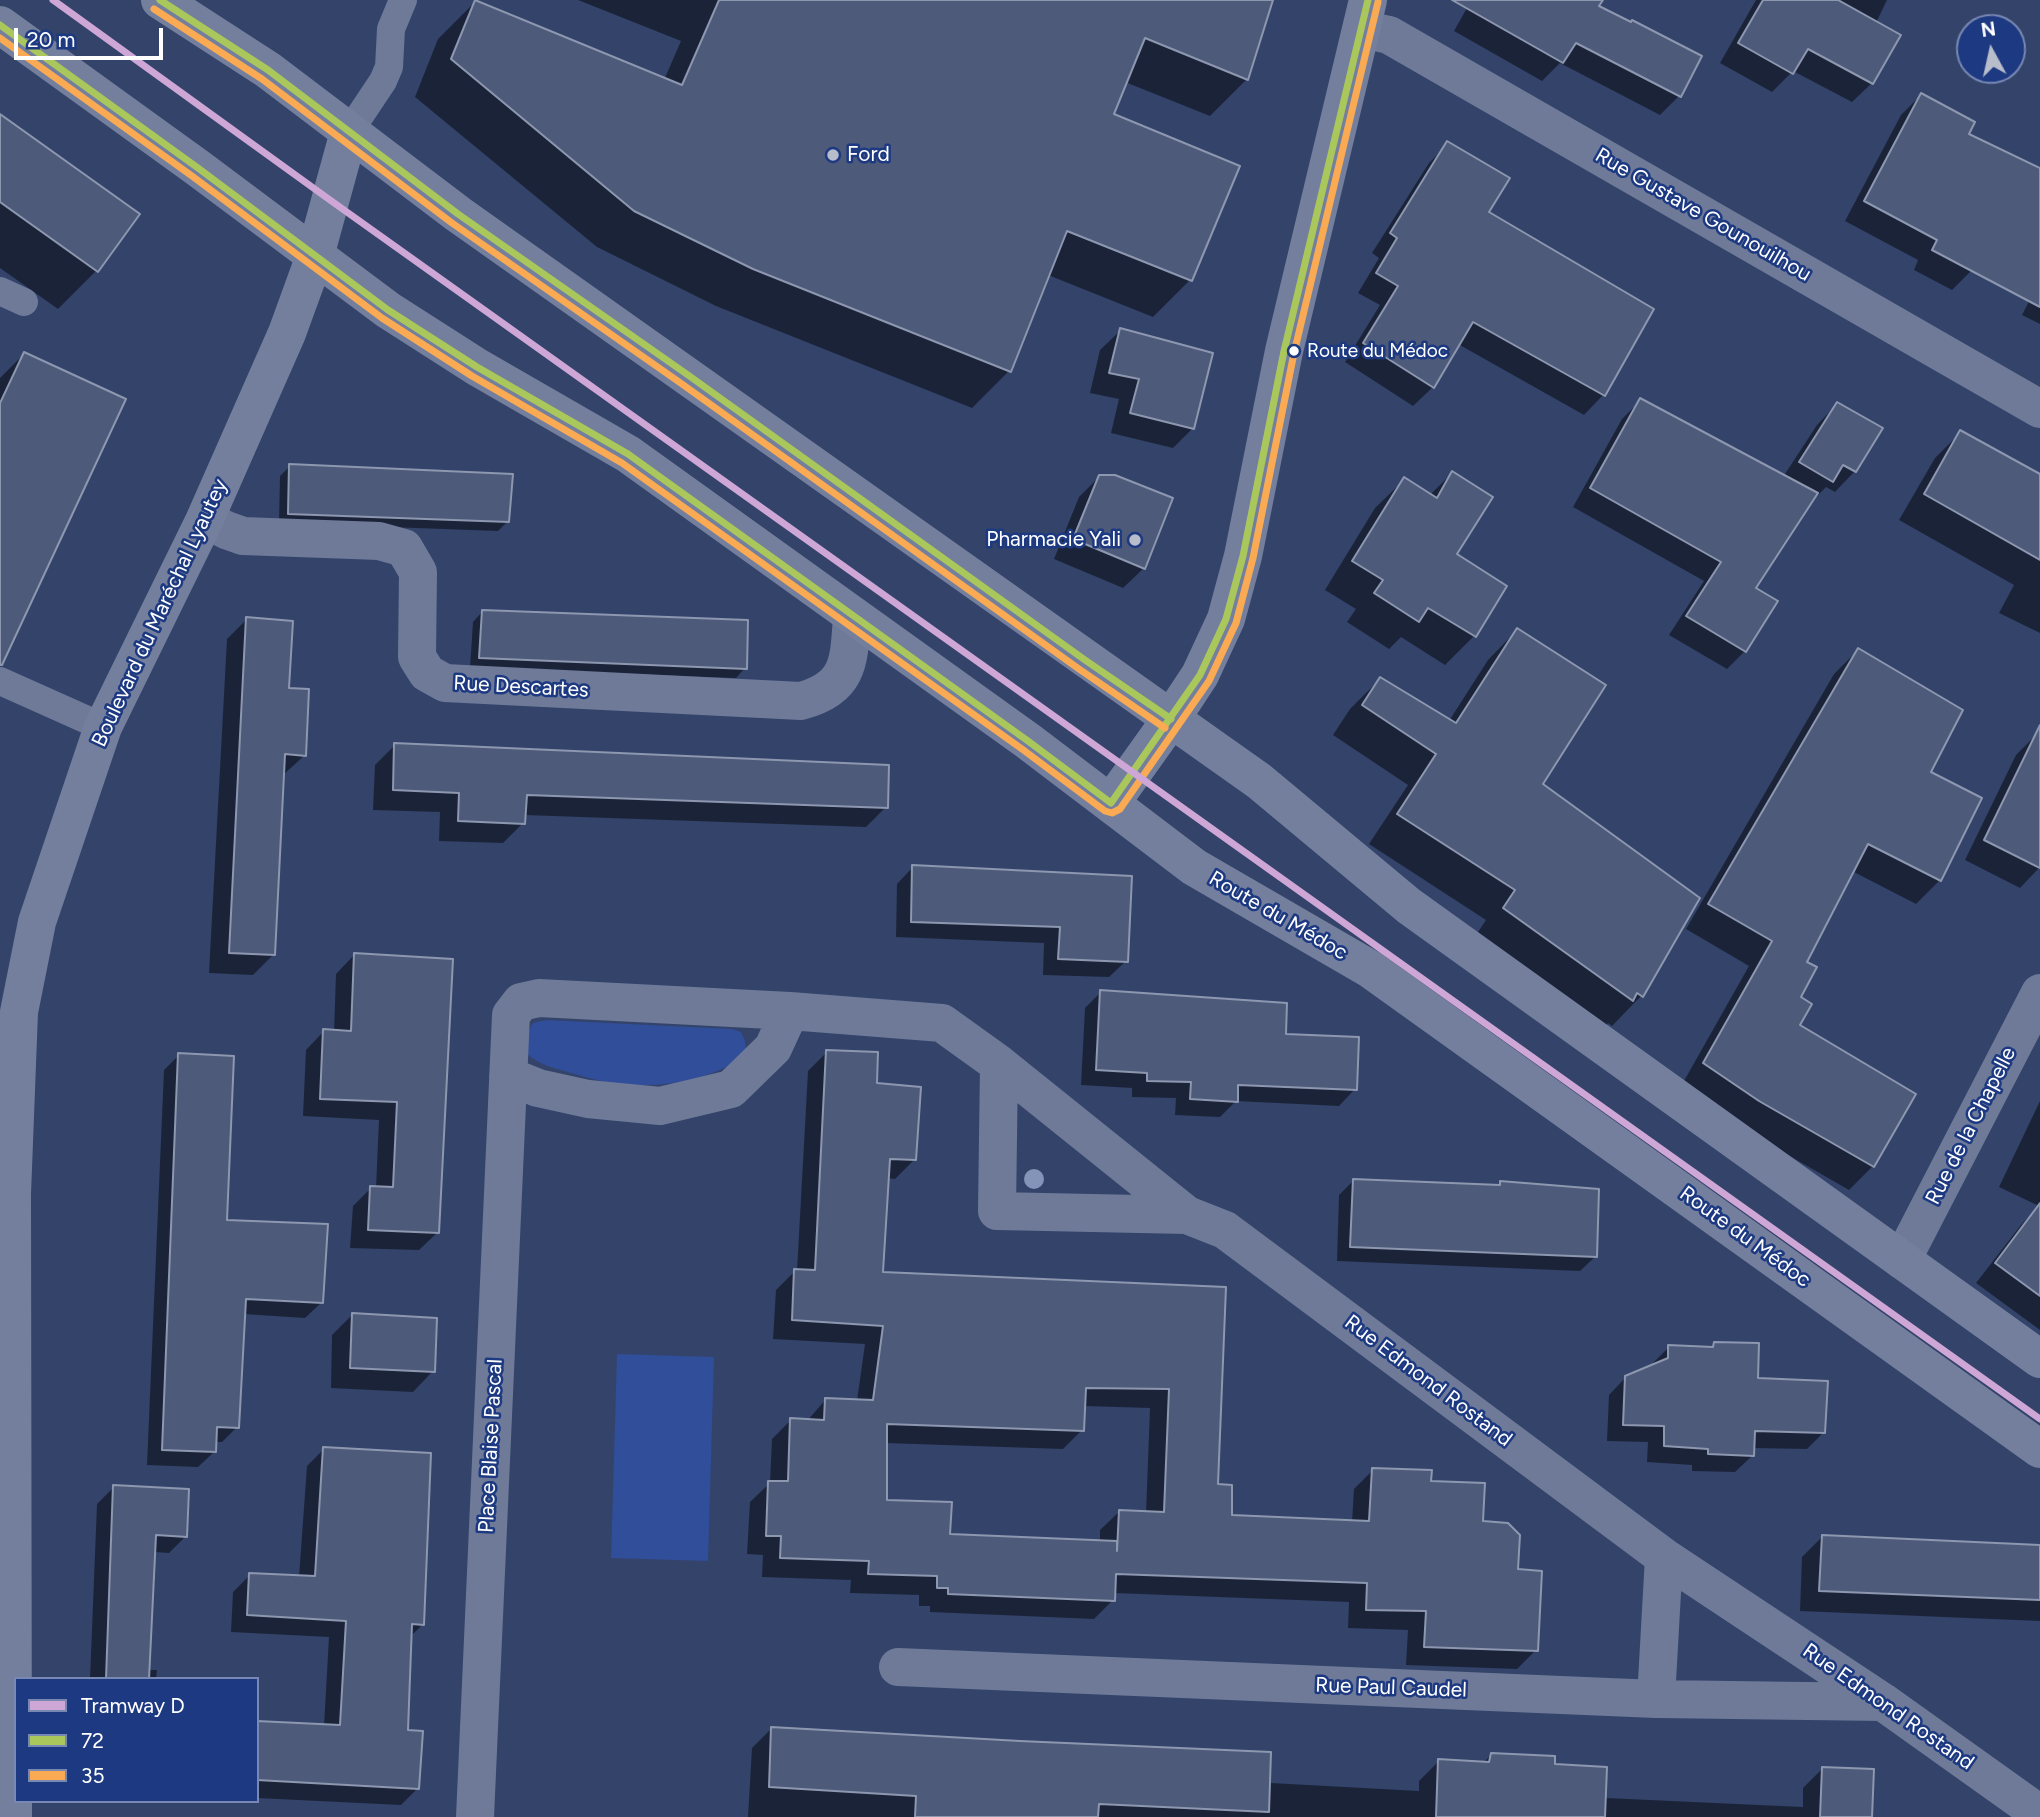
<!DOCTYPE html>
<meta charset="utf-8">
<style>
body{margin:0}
#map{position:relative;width:2040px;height:1817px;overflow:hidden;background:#33436a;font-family:Figtree,sans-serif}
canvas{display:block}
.legend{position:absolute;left:14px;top:1677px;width:245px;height:126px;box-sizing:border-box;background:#1c3981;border:2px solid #7788b3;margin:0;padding:9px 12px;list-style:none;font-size:21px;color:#fff}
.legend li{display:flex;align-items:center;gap:14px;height:35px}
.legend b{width:35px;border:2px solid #7788b3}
.north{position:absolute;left:1956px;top:14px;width:70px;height:70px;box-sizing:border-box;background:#1c3981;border:2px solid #7788b3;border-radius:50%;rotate:352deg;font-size:19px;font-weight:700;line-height:28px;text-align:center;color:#fff}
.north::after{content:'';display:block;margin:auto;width:24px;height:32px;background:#b8bdcb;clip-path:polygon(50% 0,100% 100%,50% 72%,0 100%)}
.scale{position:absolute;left:14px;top:28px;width:149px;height:32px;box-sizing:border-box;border:4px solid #fff;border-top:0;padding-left:9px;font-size:21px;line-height:24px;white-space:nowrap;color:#fff;-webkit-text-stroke:5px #1c3981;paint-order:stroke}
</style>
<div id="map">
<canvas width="2040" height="1817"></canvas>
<ul class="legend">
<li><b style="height:9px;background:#cea7d7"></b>Tramway D</li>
<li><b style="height:9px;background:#aac75c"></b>72</li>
<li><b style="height:9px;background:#f9aa53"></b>35</li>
</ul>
<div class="north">N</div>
<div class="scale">20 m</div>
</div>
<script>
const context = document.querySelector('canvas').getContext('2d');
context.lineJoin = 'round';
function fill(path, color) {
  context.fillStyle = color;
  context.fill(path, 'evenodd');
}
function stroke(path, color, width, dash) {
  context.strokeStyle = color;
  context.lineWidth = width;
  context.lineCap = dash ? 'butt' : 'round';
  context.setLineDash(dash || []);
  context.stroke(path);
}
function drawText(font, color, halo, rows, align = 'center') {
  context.font = font + ' Figtree,sans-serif';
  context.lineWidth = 5;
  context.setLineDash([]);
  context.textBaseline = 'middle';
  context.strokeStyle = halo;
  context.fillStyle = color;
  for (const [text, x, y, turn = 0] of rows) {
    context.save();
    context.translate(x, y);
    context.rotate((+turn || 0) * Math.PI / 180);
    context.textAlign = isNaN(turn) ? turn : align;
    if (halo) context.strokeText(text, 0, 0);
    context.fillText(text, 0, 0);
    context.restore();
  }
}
const green = new Path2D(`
 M546 1020 732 1029 741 1032 745 1041 747 1055C711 1080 661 1089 618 1084 602 1082 586 1077 571 1073 555 1068 541 1066 527 1054L529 1030 533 1023Z
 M617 1354 714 1357 708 1561 611 1558Z`);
const shadow = new Path2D(`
 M578 0H1271L1247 79 1210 116 1125 82 1112 115 1190 280 1153 317 1048 275 1009 371 972 408 716 306 597 247 415 97 438 39 475 2 664 80 681 41Z
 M1453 0H1582L1679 96 1660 115 1560 63 1542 81 1454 31 1467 8Z
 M1756 0H1887L1876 23 1872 83 1852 102 1793 71 1772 92 1720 63Z
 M1921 95 1966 135 1972 270 1952 290 1914 270 1918 260 1845 221 1901 115Z
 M0 116 96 271 58 309 0 268Z
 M1448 144 1487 213 1651 310 1603 395 1584 415 1458 344 1433 387 1413 406 1345 362 1380 305 1358 293 1379 258 1372 253 1429 163Z
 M2040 280V324L2022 315Z
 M1121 330 1193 428 1173 448 1111 433 1119 399 1090 393 1100 350Z
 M24 354 0 658V378Z
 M1640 401 1783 477 1817 425 1837 404 1855 471 1835 492 1826 487 1812 501 1754 589 1745 651 1727 669 1669 635 1704 581 1573 507 1622 419Z
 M1961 432 2040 476V633L1999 613 2014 585 1899 520 1935 458Z
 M290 466 508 521 498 531 279 523 280 476Z
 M1452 473 1455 555 1505 587 1474 636 1445 665 1401 637 1389 649 1347 622 1356 609 1325 590 1375 508 1404 480 1430 495Z
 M1100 476 1144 568 1123 588 1054 559 1079 497Z
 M482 612 745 668 736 678 470 668 473 622Z
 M247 619 287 689 305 755 283 775 274 954 253 975 209 973 227 639Z
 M1517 630 1540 784 1697 898 1641 996 1612 1026 1608 1023 1602 1030 1474 938 1486 920 1369 844 1408 785 1333 735 1350 709 1380 679 1449 721 1488 660Z
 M1858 650 1929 773 1940 880 1916 904 1852 871 1805 962 1799 997 1797 1026 1873 1166 1849 1190 1734 1124 1680 1088 1749 966 1686 929 1834 674Z
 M2036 735 2040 737V867L2020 888 1965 860 2016 755Z
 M395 745 886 807 866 827 524 815 523 823 503 843 439 841 440 812 373 810 375 765Z
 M913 867 1130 878 1126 961 1109 977 1043 975 1044 943 896 937 897 884Z
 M354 955 438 1232 419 1250 350 1248 353 1206 371 1188H376L379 1120 303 1116 306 1050 324 1031 334 1032 336 974Z
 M1101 992 1284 1036 1355 1089 1339 1106 1236 1101 1220 1117 1175 1115 1176 1098 1132 1097V1088L1081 1085 1085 1008Z
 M827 1052 875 1084 915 1159 895 1179 887 1178 881 1274 1224 1289 1216 1486 1230 1516 1352 1522 1354 1489 1373 1470 1429 1482 1481 1523 1517 1571 1536 1650 1517 1669 1406 1665 1408 1630 1348 1628 1349 1602 1114 1593 1113 1600 1094 1619 930 1612V1606H919V1595L850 1593 851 1580 762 1577 763 1555 747 1554 750 1502 770 1483 772 1439 791 1420 807 1421 826 1399 857 1401 865 1344 773 1339 776 1290 795 1271H797L808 1071ZM1084 1406 1150 1408 1146 1513 1120 1511 1100 1530V1542L948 1536 885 1501V1443L1063 1449 1082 1430Z
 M179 1055 225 1221 321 1303 305 1318 243 1314 237 1427 222 1442H215L214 1452 198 1467 147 1465 164 1070Z
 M2040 1101V1330L1976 1283 2021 1225 2039 1206 1999 1187Z
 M1354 1180 1497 1187 1501 1183 1595 1257 1580 1271 1337 1261 1339 1195Z
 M353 1314 433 1371 413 1392 331 1388 332 1335Z
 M1715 1344 1756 1380 1824 1432 1807 1449 1752 1448V1456L1735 1472 1692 1471V1465L1647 1462 1648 1442 1607 1441 1609 1395 1626 1377 1652 1367V1364L1669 1347 1710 1349Z
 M324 1449 423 1624 410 1637 406 1732 418 1788 401 1805 257 1798V1723L324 1726 329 1637 231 1632 233 1592 250 1575 299 1577 307 1466Z
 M114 1487 186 1536 169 1553 154 1552 148 1670H157L156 1679H90L97 1504Z
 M1823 1536 2040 1547V1621L1800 1611 1802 1557Z
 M771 1729 1268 1786 1271 1783 1419 1791V1781L1439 1761 1482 1764 1491 1755 1554 1766 1604 1801 1606 1798 1803 1807V1788L1823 1768 1870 1817H748L752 1748Z`);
const building = new Path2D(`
 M475 0 682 85 719 0H1273L1248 80 1145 38 1114 114 1240 166 1192 281 1067 231 1011 372 753 269 634 211 451 59Z
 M1452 0H1603L1599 6 1631 22 1632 20 1702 56 1681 97 1576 43 1563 63Z
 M1763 0H1838L1901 35 1873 84 1808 49 1793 74 1738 43Z
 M1921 93 1975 122 1969 134 2040 168V307L1932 250 1937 240 1864 201Z
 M0 114 140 214 98 272 0 202Z
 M1447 141 1510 178 1489 212 1654 309 1605 396 1473 322 1434 388 1363 343 1398 286 1376 273 1397 238 1390 233Z
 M1120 328 1213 353 1194 429 1130 413 1139 379 1109 373Z
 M24 352 126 399 2 665H0V403Z
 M1640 398 1818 493 1756 588 1778 601 1746 652 1686 616 1721 562 1590 488Z
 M1837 402 1883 428 1856 472 1843 465 1833 482 1799 462Z
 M1960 430 2040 474V560L1924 494Z
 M289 464 513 474 509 522 288 514Z
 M1452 471 1493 497 1457 554 1507 586 1476 637 1428 608 1419 622 1374 593 1383 580 1352 561 1404 477 1437 498Z
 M1099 475H1115L1173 498 1145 569 1073 539Z
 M482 610 748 620 747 669 479 658Z
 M246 617 293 621 289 688 309 689 306 756 285 754 275 955 229 953Z
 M1517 628 1606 685 1543 784 1700 898 1643 997 1637 993 1633 1001 1503 908 1515 890 1397 814 1436 754 1362 705 1380 677 1456 723Z
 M1858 648 1963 710 1931 772 1982 798 1941 881 1868 844 1807 962 1817 967 1801 997 1812 1004 1800 1025 1916 1094 1874 1167 1759 1101 1703 1063 1772 941 1708 904Z
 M2040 725V868L1984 840Z
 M394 743 889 765 888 808 527 795 525 824 458 821 459 793 393 790Z
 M912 865 1132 876 1128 962 1058 959 1060 927 911 922Z
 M354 953 453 959 439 1233 368 1230 370 1186 393 1187 397 1102 320 1099 323 1029 351 1031Z
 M1100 990 1287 1003 1286 1034 1359 1037 1357 1090 1238 1085V1102L1190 1099 1191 1082 1147 1081V1073L1096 1070Z
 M826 1050 878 1052 877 1083 921 1087 916 1160 890 1159 883 1272 1226 1287 1218 1484 1232 1485V1515L1369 1521 1372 1468 1432 1470 1431 1481 1485 1483 1483 1521 1508 1523 1520 1535 1518 1569 1542 1571 1538 1651 1424 1647 1426 1611 1366 1610 1367 1583 1116 1574 1115 1601 948 1594V1588H937V1576L868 1574 869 1561 780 1558 781 1536H766L768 1481H788L790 1418 824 1420 825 1398 873 1400 883 1326 792 1320 794 1269 815 1270ZM1086 1388 1169 1389 1164 1512 1119 1510 1117 1551V1541L950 1534 952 1502 887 1500V1424L1084 1431Z
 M178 1053 234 1056 227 1220 328 1224 323 1303 246 1299 239 1428 217 1427 216 1452 162 1450Z
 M1353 1179 1500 1185V1181L1599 1189 1597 1257 1350 1247Z
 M2040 1203V1296L1995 1263Z
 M352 1313 437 1318 435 1372 350 1368Z
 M1714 1342 1759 1343 1758 1378 1828 1381 1825 1433 1755 1431 1754 1456 1708 1454V1449L1664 1446V1426L1623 1425 1625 1376 1668 1358V1345L1713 1347Z
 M323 1447 431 1453 424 1625 412 1624 408 1730 423 1731 419 1789 257 1780V1721L340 1725 346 1621 247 1615 249 1573 315 1576Z
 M113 1485 189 1489 187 1537 156 1535 149 1679H106Z
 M1822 1535 2040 1545V1600L1819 1591Z
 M771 1727 1020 1741 1271 1752 1269 1812 1099 1804 1098 1817H915L916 1796 769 1787Z
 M1491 1753 1555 1756V1764L1607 1767 1605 1817H1436L1438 1759 1489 1762Z
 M1822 1767 1874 1769 1872 1817H1820Z`);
const lane = new Path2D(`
 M349 132 383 81 389 67 391 29 403 0
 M0 291 24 302
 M0 681 103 727`);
const street = new Path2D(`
 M1362 29 1389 35 2040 409
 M205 519 226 530 243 536 379 541 404 548 418 572 417 657 427 673 445 683 801 701C850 688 849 661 852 616
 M999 1064 997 1211 1187 1215
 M508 1076 538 1088 588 1099 660 1106 731 1089 773 1048 790 1011
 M1902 1260 2040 993
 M898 1667 1656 1699 1883 1702
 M1656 1699 1664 1557
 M475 1817 511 1015 521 1002 539 998 790 1011 942 1023 999 1064 1187 1215 1225 1230 1664 1557 1883 1702 2040 1814`);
const secondary = new Path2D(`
 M160 0 268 70 458 214 1259 781 1409 906 2040 1359
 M0 25 198 168 388 310 477 367 628 454 1028 741 1194 867 1370 969 2040 1449
 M1111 803 1171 719 1200 675 1226 619 1243 556 1284 351 1368 0
 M13 1817 12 1194 19 1012 37 922 103 727 205 519 287 333 315 256 349 132`);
const bus1 = new Path2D(`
 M160 0 268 70 458 214 688 375 1085 660 1171 719
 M0 25 198 168 388 310 477 367 628 454 1028 741 1111 803 1200 675 1226 619 1243 556 1284 351 1368 0`);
const bus2 = new Path2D(`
 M154 9 262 79 452 223 682 384 1079 669 1165 728
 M0 38 192 176 382 318 472 376 622 463 1022 749 1105 811 1112 813 1120 809 1209 681 1236 623 1253 558 1294 353 1378 2`);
const tram1 = new Path2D(`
 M53 0 330 200 2040 1419`);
const trees = [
 [1034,1179]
];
const markers = [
 [833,155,7,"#b8bdcb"],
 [1294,351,6,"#fff"],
 [1135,540,7,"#b8bdcb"]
];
const busNames = [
 ["Route du Médoc",1307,351]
];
const poiNames = [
 ["Ford",847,155],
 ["Pharmacie Yali",1121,540,"right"]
];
const streetNames = [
 ["Rue Gustave Gounouilhou",1703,215,30],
 ["Boulevard du Maréchal Lyautey",160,613,-65],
 ["Rue Descartes",521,687,3],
 ["Route du Médoc",1278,916,30],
 ["Rue de la Chapelle",1971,1126,-63],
 ["Route du Médoc",1745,1237,36],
 ["Rue Edmond Rostand",1428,1381,37],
 ["Place Blaise Pascal",491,1446,-87],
 ["Rue Paul Caudel",1391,1688,2],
 ["Rue Edmond Rostand",1888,1707,35]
];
fill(green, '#304e99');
fill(shadow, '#0007');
fill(building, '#4d5a7a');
stroke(building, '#8d97af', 2);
stroke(lane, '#6e7a98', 28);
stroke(street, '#6e7a98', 38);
stroke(secondary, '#747f9d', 38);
stroke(bus1, '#aac75c', 7);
stroke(bus2, '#f9aa53', 7);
stroke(tram1, '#cea7d7', 7);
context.fillStyle = '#8493b8';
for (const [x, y] of trees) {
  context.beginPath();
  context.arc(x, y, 10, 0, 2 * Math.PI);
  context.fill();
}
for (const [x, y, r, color] of markers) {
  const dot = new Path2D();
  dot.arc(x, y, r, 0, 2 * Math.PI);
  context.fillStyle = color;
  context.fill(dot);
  stroke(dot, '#1c3981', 2.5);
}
drawText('19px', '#fff', '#1c3981', busNames, 'left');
drawText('21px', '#fff', '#1c3981', poiNames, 'left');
drawText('21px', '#fff', '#1c3981', streetNames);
</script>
